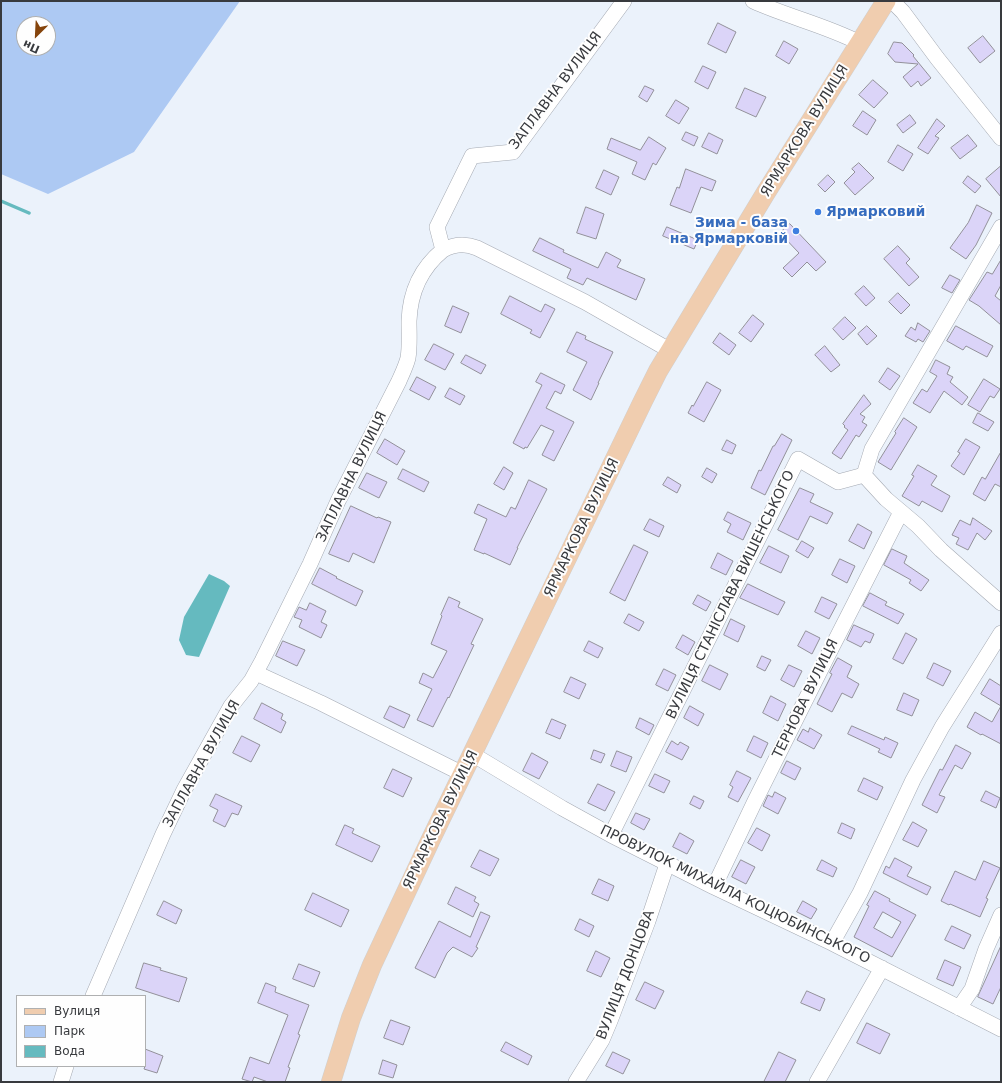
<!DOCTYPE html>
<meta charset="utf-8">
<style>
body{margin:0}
#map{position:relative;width:1002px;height:1083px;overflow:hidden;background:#ebf2fb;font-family:"DejaVu Sans",sans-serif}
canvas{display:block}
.frame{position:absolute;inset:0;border:2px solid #383a3e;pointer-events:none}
.legend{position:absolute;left:16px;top:995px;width:130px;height:72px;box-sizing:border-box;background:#fefefe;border:1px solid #afb0b1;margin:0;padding:5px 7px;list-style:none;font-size:12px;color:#383a3e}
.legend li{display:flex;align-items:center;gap:8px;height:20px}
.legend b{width:20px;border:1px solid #afb0b1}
.north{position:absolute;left:16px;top:16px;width:40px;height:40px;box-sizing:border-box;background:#fefefe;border:1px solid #afb0b1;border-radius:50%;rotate:204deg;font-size:11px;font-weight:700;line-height:16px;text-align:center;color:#383a3e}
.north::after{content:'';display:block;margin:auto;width:14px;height:18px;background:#85440c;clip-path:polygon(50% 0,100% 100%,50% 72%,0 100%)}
</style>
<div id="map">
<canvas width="1002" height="1083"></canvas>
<div class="frame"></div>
<ul class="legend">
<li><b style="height:5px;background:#f0cdaf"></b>Вулиця</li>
<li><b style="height:11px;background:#adc9f3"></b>Парк</li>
<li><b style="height:11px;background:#65babf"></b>Вода</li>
</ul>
<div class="north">Пн</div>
</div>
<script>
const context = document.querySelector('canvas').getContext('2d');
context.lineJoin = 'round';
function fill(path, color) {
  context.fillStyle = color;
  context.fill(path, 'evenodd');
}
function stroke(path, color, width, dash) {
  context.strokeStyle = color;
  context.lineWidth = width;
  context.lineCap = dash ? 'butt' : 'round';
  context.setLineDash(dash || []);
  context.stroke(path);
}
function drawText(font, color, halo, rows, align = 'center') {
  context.font = font + ' "DejaVu Sans",sans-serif';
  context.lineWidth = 4;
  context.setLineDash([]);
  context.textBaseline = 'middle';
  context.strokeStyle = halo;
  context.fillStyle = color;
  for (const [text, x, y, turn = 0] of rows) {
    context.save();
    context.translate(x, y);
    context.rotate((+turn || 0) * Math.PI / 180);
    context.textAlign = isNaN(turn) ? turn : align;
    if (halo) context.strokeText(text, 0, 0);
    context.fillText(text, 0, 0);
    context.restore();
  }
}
const green = new Path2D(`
 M1 1H240L134 152 48 194 1 174ZM24 24H48V48H24Z`);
const water = new Path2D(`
 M209 574 224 581 230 586 199 657 186 655 179 640 184 617Z`);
const stream = new Path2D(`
 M1 201 29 213`);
const building = new Path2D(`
 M718 23 736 32 726 53 708 44Z
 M983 36 995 51 980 63 968 48Z
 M784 41 798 49 789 64 776 56Z
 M894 42 902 43 914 55 913 56 931 78 921 86 918 81 911 87 903 77 918 64 895 62 888 54Z
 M703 66 716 72 708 89 695 82Z
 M873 80 888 93 874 108 859 95Z
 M645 86 654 90 647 102 639 97Z
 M745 88 766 97 756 117 736 108Z
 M676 100 689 108 679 124 666 116Z
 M863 111 876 120 867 135 853 126Z
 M910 115 916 123 903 133 897 125Z
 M937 119 945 126 935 136 939 138 928 154 918 148Z
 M686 132 698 137 694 146 682 140Z
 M709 133 723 140 717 154 702 147Z
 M968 135 977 146 960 159 951 148Z
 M649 137 666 148 656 165 653 163 645 180 632 174 637 162 607 149 611 138 640 150Z
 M898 145 913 154 903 171 888 162Z
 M859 163 874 178 855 195 844 183 855 172 852 169Z
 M1001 166V197L986 179Z
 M686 169 716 181 712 191 701 187 691 213 670 205 677 187 679 188Z
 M604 170 619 177 611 195 596 188Z
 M828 175 835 182 825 192 818 185Z
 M968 176 981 186 975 193 963 183Z
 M977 205 992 213 976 245 966 259 950 248 968 223Z
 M586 207 604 214 596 239 577 233Z
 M790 224 826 262 816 271 807 262 792 277 783 268 799 253 780 233Z
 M667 227 698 240 694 249 663 236Z
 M540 238 564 250 563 252 598 268 606 252 621 260 617 267 645 279 636 300 587 278 583 285 567 278 571 269 533 251Z
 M898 246 910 259 906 263 919 277 909 286 884 259Z
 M1001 260V285L995 296 1001 301V325L979 306 969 300 987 272 992 274Z
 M950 275 960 280 952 293 942 288Z
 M864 286 875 298 866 306 855 294Z
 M898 293 910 305 901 314 889 302Z
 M510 296 541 312 545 304 555 309 540 338 530 333 532 330 501 314Z
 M453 306 469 313 461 333 445 326Z
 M753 315 764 324 751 342 739 333Z
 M845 317 856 328 843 340 833 329Z
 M918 323 930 331 923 342 918 339 916 342 905 336 911 327 915 330Z
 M867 326 877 336 867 345 858 334Z
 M956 326 993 346 987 357 966 346 963 350 947 341Z
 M577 332 586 336 585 339 613 352 598 383H599L591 400 573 390 587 362 567 352Z
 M720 333 736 345 729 355 713 343Z
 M434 344 454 354 445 370 425 360Z
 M825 346 840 365 831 372 815 355Z
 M466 355 486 365 481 374 461 363Z
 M936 360 950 367 947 374 953 377 950 382 968 397 962 405 944 391 930 413 913 403 922 389 927 392 937 376 930 372Z
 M888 368 900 376 890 390 879 382Z
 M541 373 565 385 561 394 555 391 546 408 574 422 554 461 542 455 554 431 541 425 527 448 525 447 524 449 513 443 542 385 536 382Z
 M417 377 436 387 429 400 410 390Z
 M984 379 1000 389 994 398 990 396 980 412 968 405Z
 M707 382 721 390 704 422 688 413 692 405 693 406Z
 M450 388 465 396 460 405 445 397Z
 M864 395 871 404 860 414 865 417 862 422 867 425 859 437 856 435 841 459 832 453 848 430 844 427 845 426 843 424Z
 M978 413 994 422 988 431 973 423Z
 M904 418 917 427 891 470 878 462 896 433 895 432Z
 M782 434 792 440 765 495 751 488 759 470 761 471 773 446H774Z
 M385 439 405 451 397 465 377 453Z
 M966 439 980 447 964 475 951 466 960 453 958 452Z
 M727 440 736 445 732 454 722 450Z
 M1001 452V487L995 484 985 501 973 494 982 477 985 479Z
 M918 465 937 476 931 485 950 496 942 512 922 501 919 506 902 496 914 476 912 475Z
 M504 467 513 473 504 490 494 484Z
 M707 468 717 474 712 483 702 477Z
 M403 469 429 482 424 492 398 479Z
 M367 473 387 482 379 498 359 488Z
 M668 477 681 485 677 493 663 485Z
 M529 480 547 489 517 548H518L510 565 484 553V554L474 550 487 519 474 513 478 504 506 517 511 507 515 509Z
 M800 488 814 494 810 502 833 513 827 524 810 516 798 540 778 530Z
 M351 506 377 518 378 517 391 522 374 563 353 553 349 562 329 554Z
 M728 512 751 523 743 540 727 532 731 524 724 520Z
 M973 518 992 531 985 540 977 533 968 550 956 544 959 538 952 535 960 520 970 525Z
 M650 519 664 526 659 537 644 530Z
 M858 524 872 532 864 549 849 541Z
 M802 541 814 548 808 558 796 551Z
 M634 545 648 552 625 601 610 593Z
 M769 546 789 556 781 573 760 563Z
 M892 549 907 556 904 563 929 580 921 591 909 583 911 580 884 565Z
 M718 553 733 561 726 575 711 568Z
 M840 559 855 566 847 583 832 575Z
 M320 568 337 577 336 578 363 591 356 606 312 584Z
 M748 584 785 602 778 615 740 598Z
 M870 593 887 602 885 605 904 614 898 624 863 606Z
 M698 595 711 602 706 611 693 604Z
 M449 597 460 602 458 607 483 619 471 644 474 645 449 698 448 697 433 727 417 720 432 689 419 683 423 673 433 678 447 651 431 644 442 616 441 615Z
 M822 597 837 604 829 619 815 612Z
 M310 603 326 611 321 622 327 625 321 638 299 627 302 620 294 617 299 607 306 610Z
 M629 614 644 622 639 631 624 623Z
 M731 619 745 626 738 642 724 635Z
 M854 625 874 634 870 643 865 641 861 647 847 640Z
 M806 631 820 638 812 654 798 646Z
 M906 633 917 639 903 664 893 659Z
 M683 635 695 642 688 655 676 648Z
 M283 641 305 650 297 666 276 656Z
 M589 641 603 648 598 658 584 651Z
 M762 656 771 660 765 671 757 667Z
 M838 658 852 666 847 677 859 684 852 698 842 693 832 712 817 704 832 674 830 673Z
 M934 663 951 671 943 686 927 678Z
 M710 665 728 674 720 690 702 681Z
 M789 665 802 671 794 687 781 680Z
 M664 669 676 675 668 691 656 685Z
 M571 677 586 684 579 699 564 692Z
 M990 679 1001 686V744L982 734 981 735 967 727 975 712 992 722 1001 706 981 694Z
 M904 693 919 700 912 716 897 710Z
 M771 696 786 704 778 721 763 713Z
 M262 703 283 714 281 719 286 722 281 733 254 719Z
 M390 706 410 715 404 728 384 718Z
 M690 706 704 714 698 726 684 718Z
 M640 718 654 725 649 735 636 728Z
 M552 719 566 725 560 739 546 733Z
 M852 726 884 740 885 737 898 743 891 758 878 752 880 749 848 734Z
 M810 728 822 735 814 749 797 740 803 729 808 732Z
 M242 736 260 745 251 762 233 753Z
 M754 736 768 743 761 758 747 751Z
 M672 741 678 745 680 742 689 747 682 760 666 752Z
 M956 745 971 753 962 769 955 765 939 795 945 797 937 813 922 805 940 769 942 770Z
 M594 750 605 754 601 763 591 759Z
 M617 751 632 757 626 772 611 766Z
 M532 753 548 762 539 779 523 771Z
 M787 761 801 768 795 780 781 773Z
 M393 769 412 778 403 797 384 788Z
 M737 771 751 778 738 802 728 797 733 787 730 785Z
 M655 774 670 781 664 793 649 786Z
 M864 778 883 787 877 800 858 791Z
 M598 784 615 792 605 811 588 803Z
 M986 791 1000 798 996 808 981 801Z
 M775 792 786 798 778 814 763 806 768 795 772 797Z
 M216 794 242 806 238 815 232 813 225 827 213 821 218 810 210 806Z
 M694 796 704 801 700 809 690 804Z
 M636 813 650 819 644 830 631 823Z
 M913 822 927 830 918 847 903 840Z
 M842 823 855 829 851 839 838 833Z
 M345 825 354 829 352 833 380 846 372 862 336 845Z
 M757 828 770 835 762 851 748 843Z
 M680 833 694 841 687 854 673 847Z
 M480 850 499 859 490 876 471 867Z
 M895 858 912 867 907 876 931 887 927 895 883 873 886 866 889 868Z
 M741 860 755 867 746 884 732 877Z
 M822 860 837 868 833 877 817 870Z
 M984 861 1000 868 986 898 988 899 980 917 950 904 949 905 941 901 955 871 975 880Z
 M599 879 614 886 608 901 592 894Z
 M456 887 476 897 474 901 479 904 473 917 448 904Z
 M875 891 890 899 889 901 916 915 892 957 854 937 869 906 867 905ZM883 912 901 922 892 938 874 928Z
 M313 893 349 910 341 927 305 910Z
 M164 901 182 910 176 924 157 915Z
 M803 901 817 909 811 919 797 912Z
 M481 912 490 916 476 947 478 948 472 957 453 947 447 953 435 978 415 968 439 921 470 937Z
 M580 919 594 926 589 937 575 930Z
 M952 926 971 935 964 949 945 940Z
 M1001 946V987L993 1004 978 997Z
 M596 951 610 958 601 977 587 971Z
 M945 960 961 967 953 986 937 979Z
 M144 963 161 968 160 970 187 978 179 1002 136 988Z
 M299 964 320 972 314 987 293 979Z
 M645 982 664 991 655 1009 636 1000Z
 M266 983 276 987 275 992 309 1005 298 1034 300 1035 288 1067 290 1068 285 1082H268L254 1077 252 1082 242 1079 250 1057 269 1064 288 1015 258 1003Z
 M807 991 825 999 820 1011 801 1003Z
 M391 1020 410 1027 403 1045 384 1038Z
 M867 1023 890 1034 880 1054 857 1043Z
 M506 1042 532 1056 528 1065 501 1051Z
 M145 1049 163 1056 157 1073 144 1069 145 1066Z
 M613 1052 630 1060 623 1074 606 1066Z
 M779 1052 796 1060 785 1082H764Z
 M383 1060 397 1065 393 1078 379 1074Z`);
const minor = new Path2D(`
 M753 1C788 17 825 25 860 43
 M892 1 903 12 937 58 1001 138
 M443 250C455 244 465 243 477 248L585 302 671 351
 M864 475 886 499 918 526 941 550 1001 603
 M256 673 321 703 463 774
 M472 754 562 808 611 835 714 887 832 943 1001 1029
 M611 835 798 459 838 482 864 475 872 449 1001 227
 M714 887 755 801 828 655 901 512
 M832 943 860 893 913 780 942 727 1001 633
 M93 996 163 834 184 790 231 706 251 681 262 661 310 564 338 501 399 381C402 374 406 366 408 358 410 346 409 333 409 321 410 293 421 268 443 250L437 227 472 156 513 152 624 1
 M959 1008 972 989 986 949 1001 915
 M61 1082 66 1066
 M576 1082 602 1040 610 1021 648 921 667 864
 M817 1082 882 968`);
const major = new Path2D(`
 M331 1082 351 1018 372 965 431 839 643 401 658 371 765 194 886 1`);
const markers = [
 [818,212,4,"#3f7fe0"],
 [796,231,4,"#3f7fe0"]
];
const streetNames = [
 ["ЗАПЛАВНА ВУЛИЦЯ",556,91,-53],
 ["ЯРМАРКОВА ВУЛИЦЯ",805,131,-58],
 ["ЗАПЛАВНА ВУЛИЦЯ",352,477,-64],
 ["ЯРМАРКОВА ВУЛИЦЯ",582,528,-64],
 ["ВУЛИЦЯ СТАНІСЛАВА ВИШЕНСЬКОГО",731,595,-64],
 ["ТЕРНОВА ВУЛИЦЯ",806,699,-64],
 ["ЗАПЛАВНА ВУЛИЦЯ",202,764,-61],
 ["ЯРМАРКОВА ВУЛИЦЯ",441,820,-64],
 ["ПРОВУЛОК МИХАЙЛА КОЦЮБИНСЬКОГО",735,895,26],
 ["ВУЛИЦЯ ДОНЦОВА",626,975,-69]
];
const shopNames = [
 ["Ярмарковий",826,212],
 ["Зима - база",788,223,"right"],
 ["на Ярмарковій",788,239,"right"]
];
fill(green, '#adc9f3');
fill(water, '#65babf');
stroke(stream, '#65babf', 3.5);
fill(building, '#dbd4f8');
stroke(building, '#929099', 1);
stroke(minor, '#a4a9b2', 16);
stroke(major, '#cfd0d1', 20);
stroke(minor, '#fff', 15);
stroke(major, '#f0cdaf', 19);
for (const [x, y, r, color] of markers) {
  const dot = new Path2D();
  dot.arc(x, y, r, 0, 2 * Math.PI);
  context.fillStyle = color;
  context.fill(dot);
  stroke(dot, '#fefefe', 1.5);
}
drawText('14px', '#383a3e', '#fefefe', streetNames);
drawText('bold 14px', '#366cbe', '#fefefe', shopNames, 'left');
</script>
